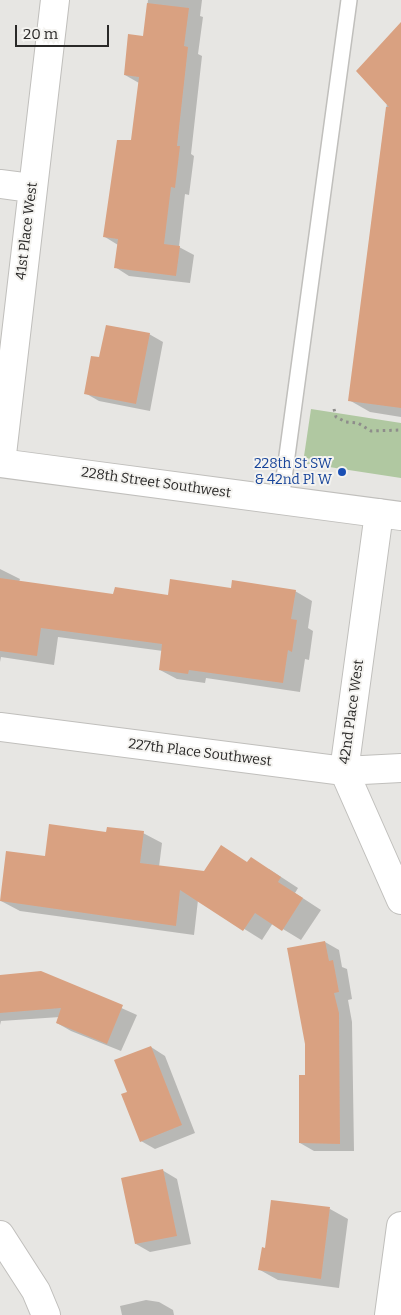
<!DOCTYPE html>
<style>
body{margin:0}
#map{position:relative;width:401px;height:1315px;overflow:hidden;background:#e7e6e3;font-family:Bitter,serif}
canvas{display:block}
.scale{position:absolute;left:15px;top:25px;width:94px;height:22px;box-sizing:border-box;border:2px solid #2a2928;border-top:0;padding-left:6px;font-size:15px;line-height:18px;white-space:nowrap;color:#2a2928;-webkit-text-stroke:4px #f4f3f0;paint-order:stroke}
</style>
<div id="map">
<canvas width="401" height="1315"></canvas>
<div class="scale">20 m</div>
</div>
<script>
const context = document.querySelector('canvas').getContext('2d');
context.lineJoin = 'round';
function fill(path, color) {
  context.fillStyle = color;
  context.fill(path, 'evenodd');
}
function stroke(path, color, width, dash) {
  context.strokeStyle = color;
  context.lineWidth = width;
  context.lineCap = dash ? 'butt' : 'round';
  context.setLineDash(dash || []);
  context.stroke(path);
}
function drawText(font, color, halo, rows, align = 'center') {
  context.font = font + ' Bitter,serif';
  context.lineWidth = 4;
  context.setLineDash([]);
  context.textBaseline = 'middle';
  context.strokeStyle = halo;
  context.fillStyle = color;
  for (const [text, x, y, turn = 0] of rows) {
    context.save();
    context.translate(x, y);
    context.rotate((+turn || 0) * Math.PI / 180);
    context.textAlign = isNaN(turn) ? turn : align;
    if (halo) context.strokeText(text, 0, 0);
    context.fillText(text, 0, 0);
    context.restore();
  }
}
const green = new Path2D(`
 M311 409 401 423V478L303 463Z`);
const shadow = new Path2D(`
 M148 0H202L200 16 203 17 198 54 202 56 191 154 194 156 189 195 185 194 179 247 194 255 190 283 129 276 115 267 118 245 105 237 132 141 139 83 125 75 144 37Z
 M401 24V417L370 412 349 400 387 103Z
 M149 334 163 342 150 411 99 401 85 393 100 359Z
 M0 569 20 579 19 582 115 596H169L232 590 295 591 312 601 308 628 313 631 309 660 305 659 300 692 206 678 205 683 177 679 160 670 163 651 58 637 54 665 1 657 0 662Z
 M107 833H143L162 843 159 867 204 873 269 869 298 888 295 893 321 910 301 940 273 923 262 940 198 900 194 935 20 911 1 901 46 858Z
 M325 942 339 950 342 967 347 969 352 999 348 1000 352 1022 354 1151H314L300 1143 306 1076Z
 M41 972 137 1015 121 1051 71 1031 57 1023 60 1017 1 1021 0 1025V976Z
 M151 1047 165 1056 195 1133 155 1149 141 1141 129 1093Z
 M162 1170 177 1179 191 1244 150 1252 136 1244Z
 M330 1209 348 1219 339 1288 278 1280 260 1270 266 1249Z
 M146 1300 159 1302 173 1310 174 1315H122L120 1306Z`);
const building = new Path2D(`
 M147 3 189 8 184 46 188 47 177 146H180L175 188 171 187 164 244 180 246 176 276 114 268 118 239 103 237 117 140H131L139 77 124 75 128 34 143 36Z
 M401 22V408L348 401 386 107H389L356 71Z
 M106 325 150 333 136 404 84 394 91 356 99 357Z
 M0 578 113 594 115 587 168 595 170 579 231 588 232 580 296 590 291 619 297 620 292 652 288 650 283 683 189 670 188 674 159 670 162 644 41 628 37 656 0 651Z
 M49 824 106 832 107 827 144 831 140 863 204 871 221 845 247 862 251 857 281 877 278 882 303 898 282 931 255 913 243 931 180 890 176 926 0 901 6 851 45 856Z
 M325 941 329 961 333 960 339 992 334 993 339 1013 340 1144 299 1143V1075H305V1044L287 948Z
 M41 971 123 1005 107 1044 56 1023 61 1008 0 1013V975Z
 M151 1046 182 1125 140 1142 121 1094 127 1092 114 1060Z
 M163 1169 177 1236 135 1244 121 1178Z
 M271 1200 330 1207 321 1279 258 1270 262 1247 265 1248Z`);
const path = new Path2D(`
 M334 409 336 417 346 422 358 423 371 431 401 430`);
const lane = new Path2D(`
 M281 500 349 0`);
const street = new Path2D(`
 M0 184 31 188
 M1 463 55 0
 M379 513 344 771 401 900
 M0 727 344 771 401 768
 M0 1235 36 1291 46 1315
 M389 1315 401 1226`);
const secondary = new Path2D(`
 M0 463 401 516`);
const markers = [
 [342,472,5,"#1a4fb4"]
];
const streetNames = [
 ["41st Place West",27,231,-83],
 ["228th Street Southwest",156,483,8],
 ["42nd Place West",352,712,-82],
 ["227th Place Southwest",200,753,7]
];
const transitNames = [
 ["228th St SW",332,464],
 ["& 42nd Pl W",332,480]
];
fill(green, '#b0c8a1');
fill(shadow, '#0003');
fill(building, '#d9a181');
stroke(lane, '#c0bfbc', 18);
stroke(street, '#c0bfbc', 30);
stroke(secondary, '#c0bfbc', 30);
stroke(path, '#8e8d8b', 3, [2.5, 4]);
stroke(lane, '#fff', 15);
stroke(street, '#fff', 28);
stroke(secondary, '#fff', 28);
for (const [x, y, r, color] of markers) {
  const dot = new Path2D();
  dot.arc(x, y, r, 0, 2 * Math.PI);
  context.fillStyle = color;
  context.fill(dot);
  stroke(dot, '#f4f3f0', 2);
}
drawText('14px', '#2a2928', '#f4f3f0', streetNames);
drawText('14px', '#164399', '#f4f3f0', transitNames, 'right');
</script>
